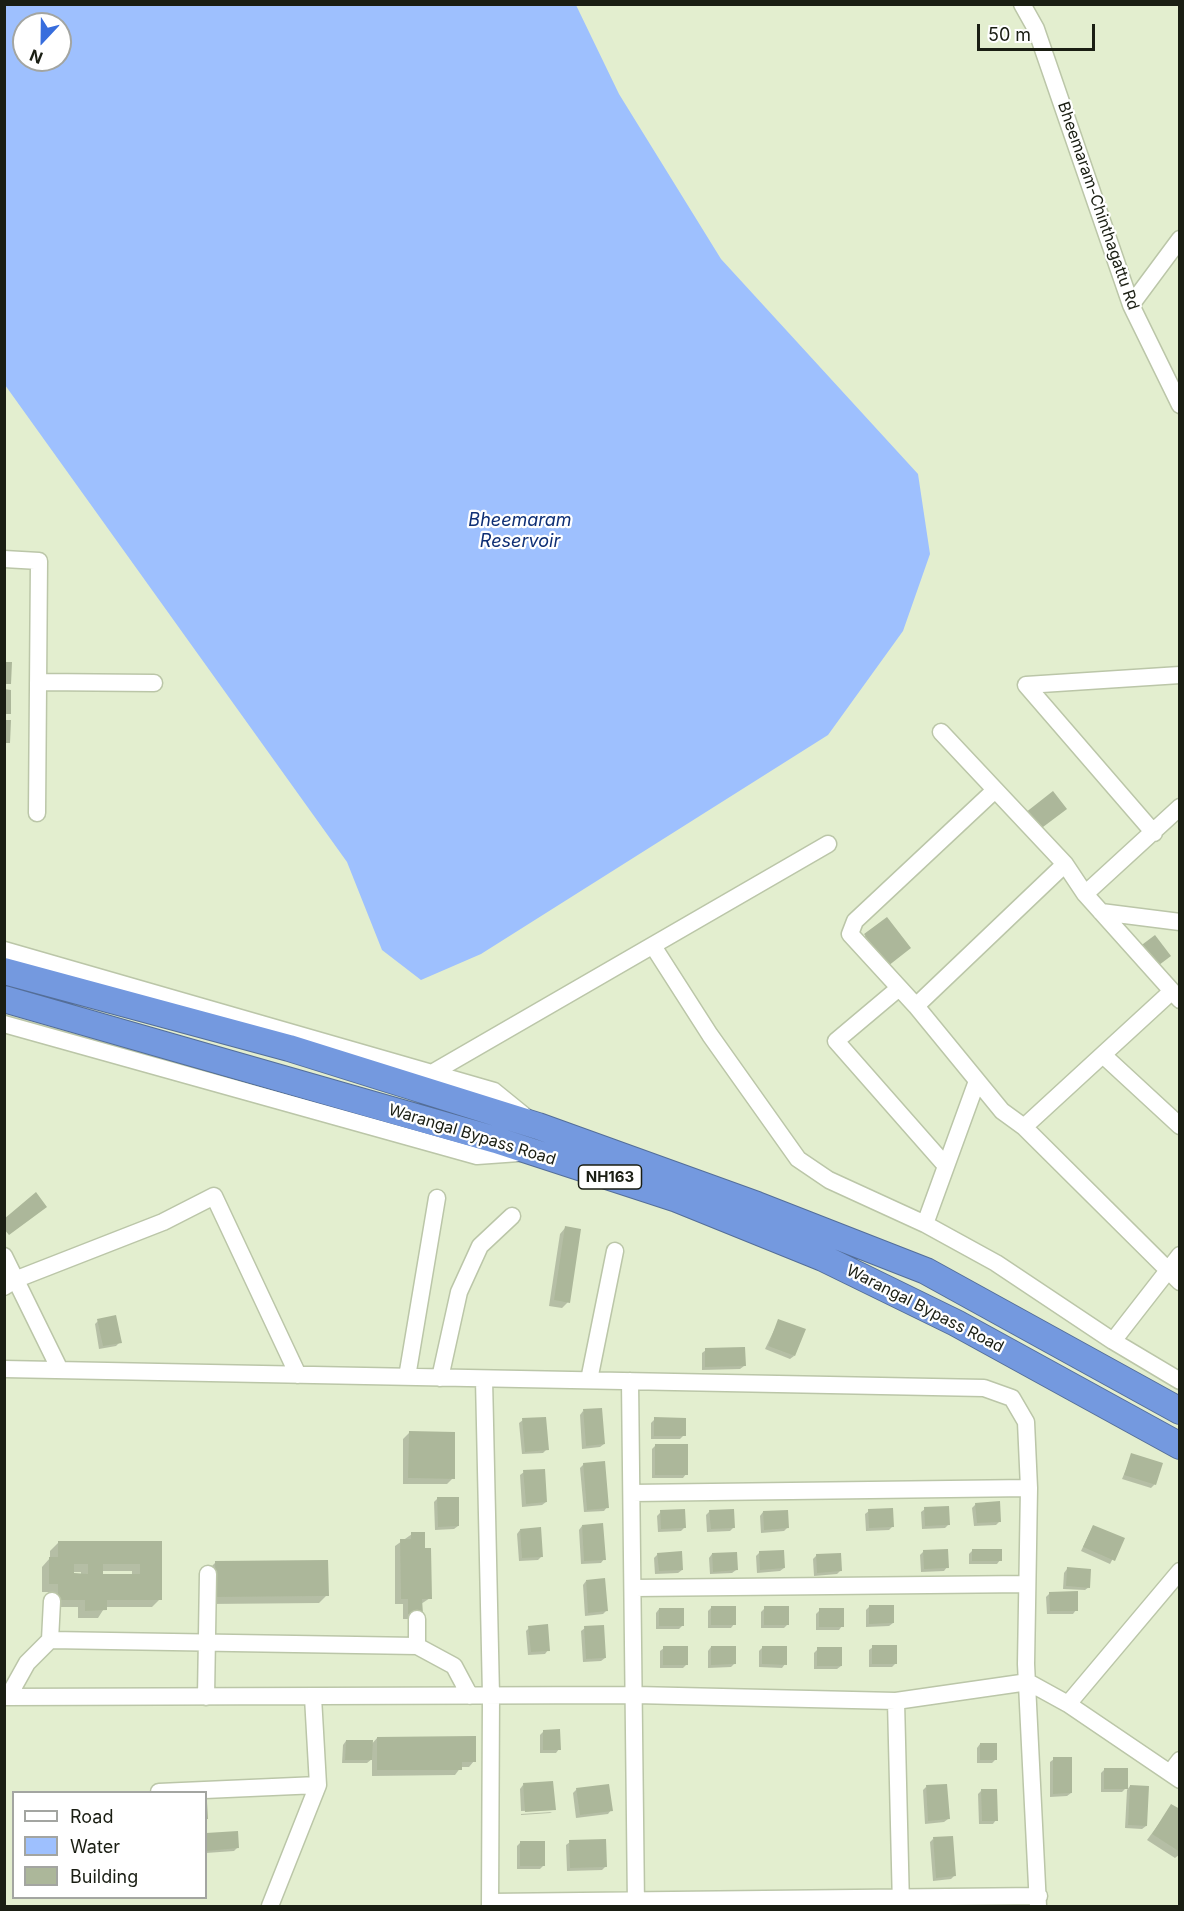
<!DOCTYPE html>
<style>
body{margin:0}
#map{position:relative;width:1184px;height:1911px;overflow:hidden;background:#e3eecf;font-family:Inter,sans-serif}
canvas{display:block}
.frame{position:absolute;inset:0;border:6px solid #1a1e13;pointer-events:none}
.legend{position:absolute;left:12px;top:1791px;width:195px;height:108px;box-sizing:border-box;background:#fff;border:2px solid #a3a5a1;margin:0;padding:8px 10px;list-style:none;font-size:18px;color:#1a1e13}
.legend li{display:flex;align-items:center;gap:12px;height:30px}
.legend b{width:30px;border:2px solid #a3a5a1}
.north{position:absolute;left:12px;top:12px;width:60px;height:60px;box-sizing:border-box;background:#fff;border:2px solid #a3a5a1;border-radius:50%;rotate:202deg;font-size:16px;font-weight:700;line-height:24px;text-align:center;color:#1a1e13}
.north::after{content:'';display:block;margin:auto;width:21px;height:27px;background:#376ddd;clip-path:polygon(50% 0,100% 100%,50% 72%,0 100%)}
.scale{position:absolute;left:977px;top:24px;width:118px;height:27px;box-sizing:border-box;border:3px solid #1a1e13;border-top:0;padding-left:8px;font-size:18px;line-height:21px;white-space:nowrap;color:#1a1e13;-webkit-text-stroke:4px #fff;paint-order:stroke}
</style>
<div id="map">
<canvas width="1184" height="1911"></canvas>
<div class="frame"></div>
<ul class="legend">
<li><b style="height:8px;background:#fff"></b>Road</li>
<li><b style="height:16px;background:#9ec0fe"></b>Water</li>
<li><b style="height:16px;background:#acb79a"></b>Building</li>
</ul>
<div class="north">N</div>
<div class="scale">50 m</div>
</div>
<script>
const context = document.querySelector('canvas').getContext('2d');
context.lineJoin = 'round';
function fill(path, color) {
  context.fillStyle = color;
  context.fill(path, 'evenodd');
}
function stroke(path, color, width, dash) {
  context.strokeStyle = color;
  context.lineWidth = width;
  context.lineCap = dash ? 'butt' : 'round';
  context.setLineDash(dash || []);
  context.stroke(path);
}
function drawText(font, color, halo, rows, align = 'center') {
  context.font = font + ' Inter,sans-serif';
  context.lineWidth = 4.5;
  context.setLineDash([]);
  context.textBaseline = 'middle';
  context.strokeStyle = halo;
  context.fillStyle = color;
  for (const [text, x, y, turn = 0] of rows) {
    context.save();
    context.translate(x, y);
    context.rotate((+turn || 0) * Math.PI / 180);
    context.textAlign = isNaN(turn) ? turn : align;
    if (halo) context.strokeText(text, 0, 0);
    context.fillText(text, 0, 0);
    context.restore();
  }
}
const water = new Path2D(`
 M4 5H576L619 94 721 259 918 474 930 554 903 631 828 735 481 954 421 980 382 950 347 862 5 385ZM24 24H60V60H24Z`);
const shadow = new Path2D(`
 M886 919 884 968 861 939Z
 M565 1228 568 1302 562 1308 549 1306 560 1234Z
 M779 1320 794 1356 790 1359 765 1349Z
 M98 1321 120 1342 116 1346 99 1349 95 1324Z
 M706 1350 744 1366 740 1369 702 1370V1353Z
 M583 1411 604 1444 600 1447 582 1449 580 1415Z
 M655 1419 684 1435 680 1439H651V1423Z
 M523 1420 547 1449 543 1453 522 1454 519 1423Z
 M409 1433 453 1478 447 1484H403V1439Z
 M656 1445 686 1474 683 1478H652V1449Z
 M1132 1455 1155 1484 1151 1488 1122 1479Z
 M584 1464 607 1507 604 1511 584 1512 580 1468Z
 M524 1472 546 1502 542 1505 522 1507 520 1475Z
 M438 1498 458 1526 454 1529 435 1530 434 1502Z
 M976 1504 1000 1521 996 1525 974 1526 972 1508Z
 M925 1509 949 1524 945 1528 922 1529 921 1512Z
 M710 1511 734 1527 730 1531 707 1532 706 1515Z
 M869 1511 893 1526 889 1530 866 1531 865 1514Z
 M661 1512 685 1527 681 1531 658 1532 657 1516Z
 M763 1512 787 1528 784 1531 761 1533 760 1516Z
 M582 1526 604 1559 601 1563 581 1564 579 1530Z
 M1093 1526 1123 1539 1110 1564 1081 1551Z
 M520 1530 542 1556 538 1560 519 1561 517 1534Z
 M412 1534 424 1550 430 1598 421 1604 415 1619H403V1604H395V1546Z
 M160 1542V1599L152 1607H105L98 1618H78V1607H50V1592H42V1567L50 1558V1551L58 1543ZM102 1571H132V1575H102ZM72 1572H81V1575H72Z
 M973 1550 1000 1560 997 1564H969V1554Z
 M924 1551 947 1567 944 1571 921 1572 920 1555Z
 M760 1552 784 1568 780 1571 757 1573 756 1556Z
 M658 1554 682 1570 678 1573 655 1574 654 1558Z
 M712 1554 736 1570 732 1573 710 1574 709 1558Z
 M817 1555 840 1571 837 1574 814 1576 813 1559Z
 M216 1562 327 1595 319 1603 209 1604 208 1570Z
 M1067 1569 1089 1587 1085 1590 1063 1589 1064 1573Z
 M586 1581 606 1611 603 1614 585 1616 583 1585Z
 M1050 1593 1076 1610 1073 1614H1047L1046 1597Z
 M870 1606 893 1623 889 1626 866 1627V1610Z
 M711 1608 734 1624 731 1628H708V1611Z
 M765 1608 788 1624 784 1628H761V1612Z
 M659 1609 682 1626 679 1629H656V1613Z
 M820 1610 842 1626 839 1630H816V1614Z
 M529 1628 548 1650 545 1654 528 1655 526 1631Z
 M585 1628 605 1658 601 1661 583 1662 581 1631Z
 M711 1647 734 1664 731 1667 708 1668V1651Z
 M763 1647 785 1664 782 1668 759 1667V1651Z
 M873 1647 896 1663 892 1667H869V1650Z
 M664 1648 687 1664 683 1668H660V1651Z
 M818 1649 841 1666 837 1669H814V1653Z
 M544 1731 559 1749 556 1753H540V1735Z
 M377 1738 474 1761 469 1767H461L455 1775 372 1776V1759L367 1763H342L343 1745 346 1741 371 1745Z
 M980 1744 995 1760 992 1763H977V1748Z
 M1054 1759 1071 1793 1067 1796 1050 1797V1762Z
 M1105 1769 1126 1788 1122 1792H1101V1773Z
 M523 1785 554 1810 521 1811 520 1789Z
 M1130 1786 1146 1826 1142 1829 1125 1828 1127 1790Z
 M926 1787 948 1819 944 1822 925 1824 923 1790Z
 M577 1789 611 1810 608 1814 576 1818 573 1793Z
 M981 1791 996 1820 993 1824H979L978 1794Z
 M1172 1806 1180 1811V1854L1175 1858 1147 1840Z
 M552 1812 550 1813 521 1815V1814Z
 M236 1833 238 1847 234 1851 206 1853V1835Z
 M933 1839 954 1876 951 1879 933 1881 930 1842Z
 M521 1842 544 1865 540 1869H517V1846Z
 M570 1842 606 1866 602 1870 567 1871 566 1845Z`);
const building = new Path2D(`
 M4 662H12L11 684H4Z
 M4 689 11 690V714H4Z
 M4 720H11L10 743H4Z
 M1053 791 1067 809 1039 830 1025 813Z
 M887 917 911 948 888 966 864 934Z
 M1155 935 1171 956 1155 968 1139 947Z
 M36 1192 47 1207 9 1235 4 1229V1219Z
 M565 1226 581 1229 570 1303 554 1300Z
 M116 1315 122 1343 103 1346 97 1319Z
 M778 1319 806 1329 795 1356 768 1346Z
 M745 1347 746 1366 705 1367V1348Z
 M602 1408 605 1444 586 1446 583 1409Z
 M546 1417 549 1450 525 1452 522 1418Z
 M654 1417 686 1418V1436H654Z
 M409 1431 455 1432V1479L408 1478Z
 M655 1444H688V1475H655Z
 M1131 1453 1163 1463 1156 1485 1124 1475Z
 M605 1461 609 1508 587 1510 583 1463Z
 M545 1469 547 1502 526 1504 523 1470Z
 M437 1497H459V1526L438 1527Z
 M1000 1501 1001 1522 977 1523 975 1503Z
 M949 1506 950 1525 925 1526 924 1507Z
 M893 1508 894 1527 869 1528 868 1509Z
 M685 1509 686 1528 661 1529 660 1510Z
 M734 1509 735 1528 711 1529 709 1510Z
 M788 1510 789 1528 764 1530 763 1511Z
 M603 1523 606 1560 584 1561 582 1525Z
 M1093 1525 1125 1538 1115 1561 1083 1547Z
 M541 1527 543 1557 522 1558 520 1529Z
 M411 1532H425V1548H431L432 1599H422L423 1614H408V1599H401L400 1539H411Z
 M58 1541H162V1600H107V1610L85 1611V1600H58V1584H49V1557H58ZM74 1564H88V1574L74 1573ZM103 1564H140V1574H103Z
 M948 1549 949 1568 924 1569 923 1550Z
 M972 1549H1002V1561H972Z
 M784 1550 785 1568 760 1570 759 1551Z
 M682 1551 683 1570 659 1571 657 1553Z
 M737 1552 738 1570 713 1572 712 1553Z
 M841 1553 842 1571 817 1573 816 1554Z
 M328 1560 329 1596 216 1597 215 1561Z
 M1067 1567 1091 1569 1090 1588 1066 1586Z
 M605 1578 608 1611 588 1613 586 1580Z
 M1078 1591V1611H1050L1049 1592Z
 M869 1605H894V1623L869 1624Z
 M711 1606H736V1625H711Z
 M764 1606H789V1625H764Z
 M659 1608H684V1626H659Z
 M819 1608H844V1627H819Z
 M548 1624 550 1651 531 1652 528 1626Z
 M604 1625 606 1658 586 1659 584 1626Z
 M872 1645H897V1664H872Z
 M663 1646H688V1665H663Z
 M711 1646H736V1664L711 1665Z
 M762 1646H787V1665L762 1664Z
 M817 1647H842V1666H817Z
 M560 1729 561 1750H543V1730Z
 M476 1736V1762H462V1770H377V1737Z
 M346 1740H373L372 1760H345Z
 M980 1743H997V1760H980Z
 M1053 1757H1072V1793L1053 1794Z
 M1104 1768H1128V1789H1104Z
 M553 1781 556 1810 525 1812 523 1783Z
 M609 1784 613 1811 580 1815 576 1788Z
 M947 1784 950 1819 928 1821 926 1785Z
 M1130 1785 1149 1786 1147 1826 1128 1825Z
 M981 1789H997L998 1821H982Z
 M206 1802H207L208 1819H206Z
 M1171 1804 1180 1809V1852L1152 1834Z
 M238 1831 239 1848 206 1851V1833Z
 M953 1836 956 1876 936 1878 933 1837Z
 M606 1839 607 1867 570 1868 569 1840Z
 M520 1841H545V1866H520Z`);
const minor = new Path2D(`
 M1022 4 1036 29 1131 305 1180 405
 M1131 305 1180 239
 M4 559 39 561 37 813
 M38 682 154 683
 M941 732 1065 864 1085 894 1180 1000
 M995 790 855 921 850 934 916 1006 1002 1111 1024 1127 1180 1282
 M1154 833 1026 685 1180 675
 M1085 894 1180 807
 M1101 912 1180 922
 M653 946 710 1035 798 1159 829 1180 925 1224 996 1263 1113 1341 1180 1381
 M4 950 494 1091 526 1117
 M899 988 836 1041 946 1166
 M916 1006 1065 864
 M4 1024 477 1156 519 1153
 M1103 1055 1180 1126
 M432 1073 828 844
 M1024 1127 1171 992
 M925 1224 977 1081
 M4 1256 60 1370
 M4 1287 17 1279 163 1222 214 1196 298 1375
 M1113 1341 1180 1255
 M4 1369 984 1388 1012 1398 1026 1422 1029 1488 1026 1664 1038 1906
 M407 1377 437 1198
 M440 1378 459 1292 480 1246 512 1216
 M484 1379 491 1695 490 1906
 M589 1380 615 1251
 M630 1381 636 1906
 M632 1493 1029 1488
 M634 1588 1027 1584
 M417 1619V1646
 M50 1640 52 1601
 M4 1697 635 1695 896 1701 1028 1682 1068 1704 1180 1780
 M8 1697 27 1663 50 1640 417 1646 454 1666 470 1696
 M206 1697 208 1574
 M896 1701 901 1906
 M1068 1704 1180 1571
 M1170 1773 1180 1760
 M159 1792 318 1785
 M490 1902 1039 1896
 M270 1906 318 1785 313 1697`);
const highway = new Path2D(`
 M4 971 289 1048 538 1126 757 1205 926 1271 1180 1411
 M4 999 496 1140 677 1199 823 1258 956 1323 1180 1446`);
const shields = [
 [610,1177,63]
];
const shieldNames = [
 ["NH163",610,1177]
];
const streetNames = [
 ["Bheemaram-Chinthagattu Rd",1098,206,71],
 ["Warangal Bypass Road",472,1135,17],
 ["Warangal Bypass Road",925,1309,27]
];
const waterNames = [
 ["Bheemaram",520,521],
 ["Reservoir",520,542]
];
fill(water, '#9ec0fe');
fill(shadow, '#0003');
fill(building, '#acb79a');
stroke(minor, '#bbc6a8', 19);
stroke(highway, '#546e98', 28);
stroke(minor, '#fff', 16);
stroke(highway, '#7499df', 26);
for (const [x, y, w] of shields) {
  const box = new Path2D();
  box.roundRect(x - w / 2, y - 12, w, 24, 4.5);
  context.fillStyle = '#fff';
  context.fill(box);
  stroke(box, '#1a1e13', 1.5);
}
drawText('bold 15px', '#1a1e13', null, shieldNames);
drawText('16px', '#1a1e13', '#fff', streetNames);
drawText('italic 18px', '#0e2f75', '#fff', waterNames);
</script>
